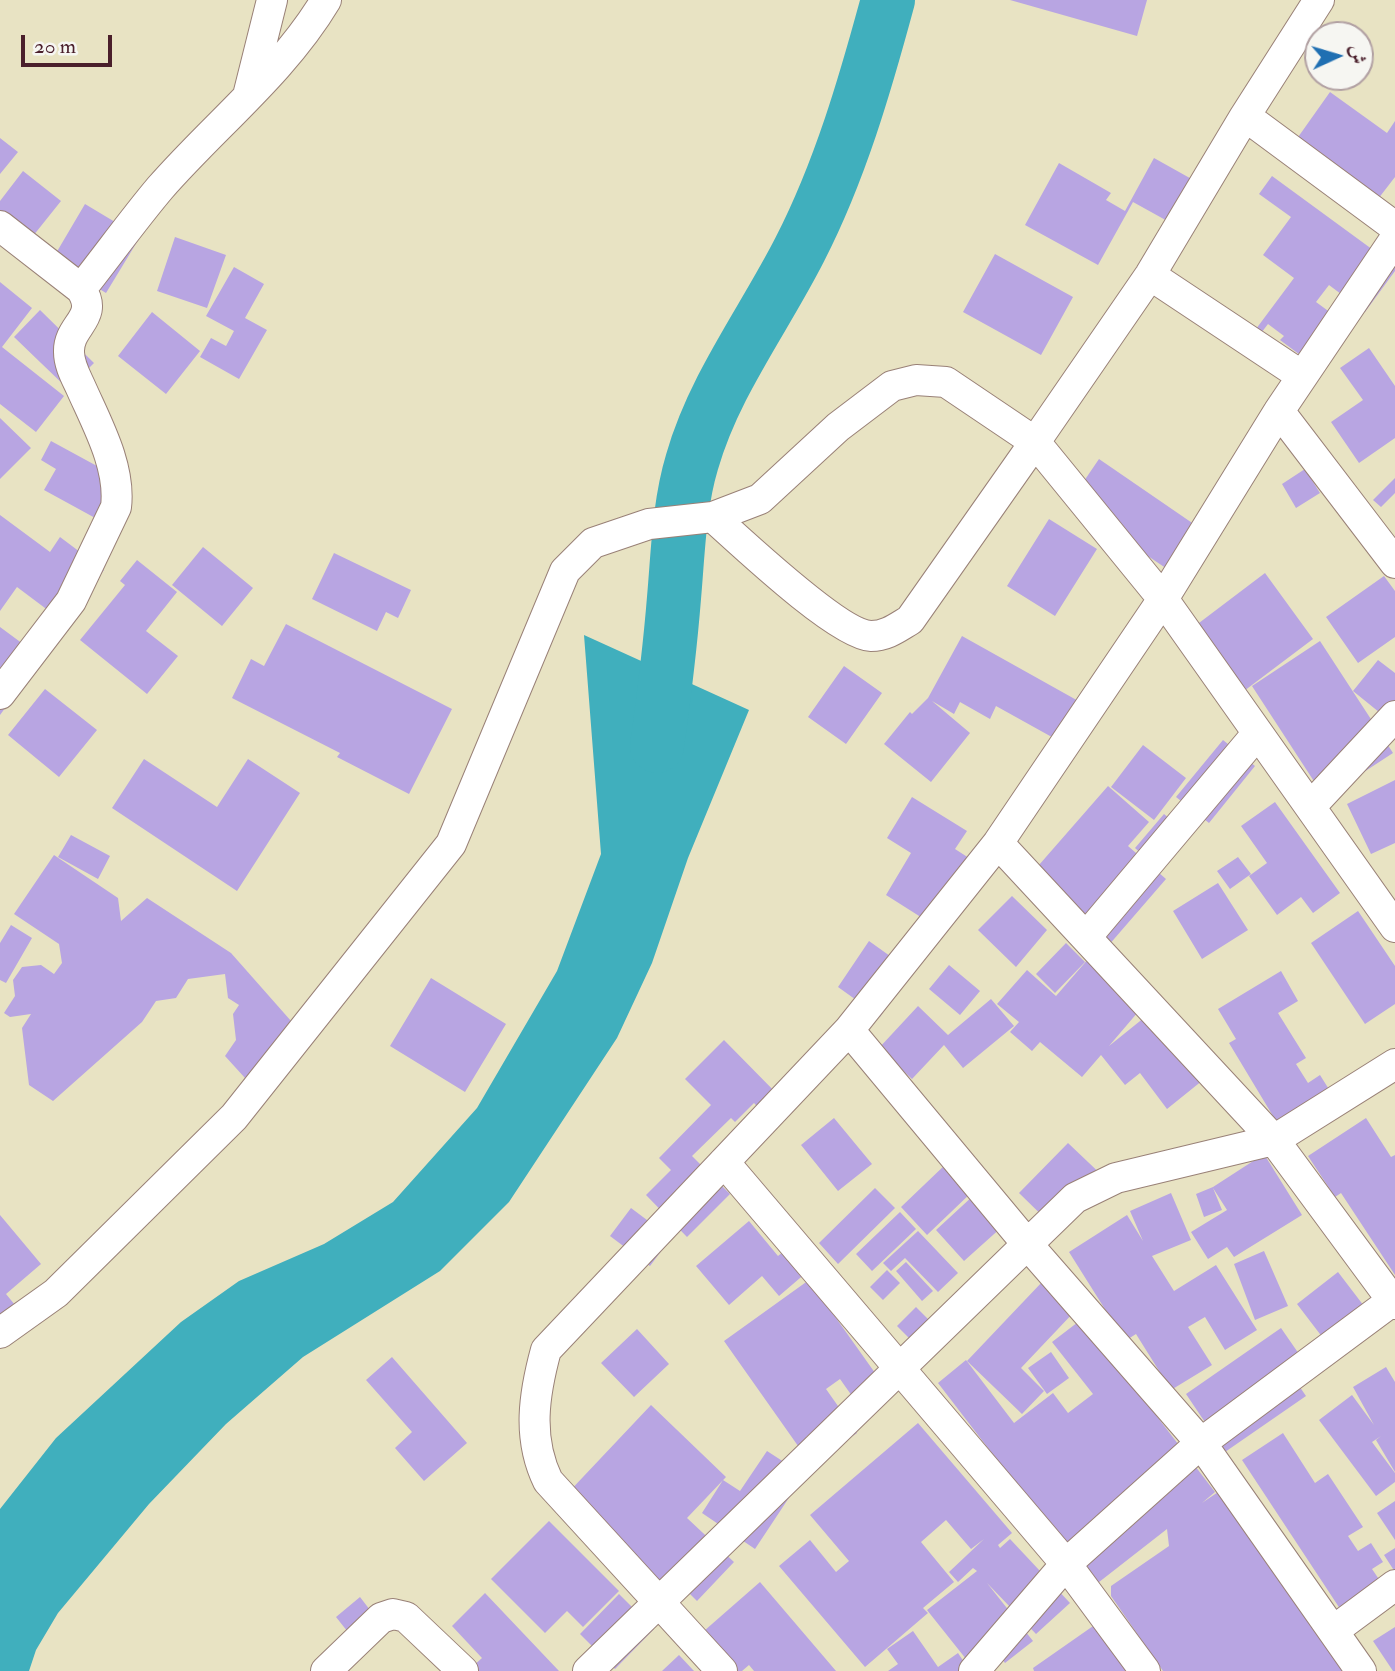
<!DOCTYPE html>
<meta charset="utf-8">
<style>
body{margin:0}
#map{position:relative;width:1395px;height:1671px;overflow:hidden;background:#e8e3c3;font-family:"IM FELL Double Pica",Amiri,serif}
canvas{display:block}
.north{position:absolute;left:1304px;top:21px;width:70px;height:70px;box-sizing:border-box;background:#f6f6f2;border:2px solid #b1a0a2;border-radius:50%;rotate:86deg;font-size:19px;font-weight:700;line-height:28px;text-align:center;color:#4a1f2b}
.north::after{content:'';display:block;margin:auto;width:24px;height:32px;background:#1f6fb2;clip-path:polygon(50% 0,100% 100%,50% 72%,0 100%)}
.scale{position:absolute;left:21px;top:35px;width:91px;height:32px;box-sizing:border-box;border:4px solid #4a1f2b;border-top:0;padding-left:9px;font-size:21px;line-height:24px;white-space:nowrap;color:#4a1f2b;-webkit-text-stroke:5px #f6f6f2;paint-order:stroke}
</style>
<div id="map">
<canvas width="1395" height="1671"></canvas>
<div class="north">ش</div>
<div class="scale">20 m</div>
</div>
<script>
const context = document.querySelector('canvas').getContext('2d');
context.lineJoin = 'round';
function fill(path, color) {
  context.fillStyle = color;
  context.fill(path, 'evenodd');
}
function stroke(path, color, width, dash) {
  context.strokeStyle = color;
  context.lineWidth = width;
  context.lineCap = dash ? 'butt' : 'round';
  context.setLineDash(dash || []);
  context.stroke(path);
}
const water = new Path2D(`
 M584 635 749 710 688 858 652 963 617 1038 509 1202 440 1271 303 1357 226 1424 149 1504 58 1613 36 1650 29 1671H0V1509L56 1438 181 1322 239 1281 324 1244 393 1202 477 1108 557 971 601 854Z`);
const river = new Path2D(`
 M657 746C664 696 670 648 674 598 678 553 679 505 692 462 714 385 764 320 800 249 840 171 865 85 888 0`);
const building = new Path2D(`
 M1010 0H1147L1137 36Z
 M1330 92 1387 133 1395 121V177L1378 199 1296 140Z
 M0 138 18 152 0 174Z
 M1154 158 1213 191 1189 233 1133 202 1098 265 1025 225 1059 163 1111 193 1106 200 1125 211Z
 M23 171 61 201 29 241 0 219V201Z
 M1272 176 1395 266V271L1365 312 1329 285 1316 302 1346 324 1315 366 1280 340 1284 336 1268 324 1258 337 1253 333 1294 278 1263 255 1291 217 1259 194Z
 M85 204 140 237 106 293 52 260Z
 M175 237 226 255 207 308 157 291Z
 M995 254 1073 297 1041 355 963 312Z
 M234 267 264 284 245 318 267 330 239 379 200 357 211 338 226 346 234 331 206 316Z
 M0 282 32 308 2 347 64 396 36 432 0 404Z
 M40 310 94 363 68 389 14 337Z
 M152 312 200 351 166 394 118 356Z
 M1369 348 1395 386V438L1359 463 1331 422 1363 400 1340 368Z
 M0 418 31 448 0 479Z
 M51 441 119 478 97 519 44 490 56 469 41 460Z
 M1099 459 1217 540 1188 583 1069 503Z
 M1305 469 1320 493 1296 508 1282 484Z
 M1395 478V493L1381 507 1373 500Z
 M0 515 50 552 60 537 104 570 65 623 17 587 0 611Z
 M1049 519 1097 549 1055 616 1007 586Z
 M203 547 253 588 222 626 172 585Z
 M334 553 411 590 398 618 386 612 377 631 312 599Z
 M137 560 177 592 146 631 178 656 147 694 80 640 125 585 120 581Z
 M1265 573 1313 639 1244 691 1195 626Z
 M1384 576 1395 591V637L1358 663 1326 617Z
 M286 624 452 709 409 794 337 757 340 753 232 698 251 659 264 666Z
 M0 627 42 658 0 715Z
 M962 636 1098 712 1077 751 996 706 990 719 960 702 954 714 932 701 970 733 931 782 884 744 910 712 912 714 928 698Z
 M1320 641 1393 753 1347 783 1319 789 1252 686Z
 M1378 660 1395 673V725L1353 691Z
 M844 666 882 693 846 744 808 717Z
 M45 689 97 730 59 777 8 735Z
 M1223 740 1255 766 1209 823 1176 797Z
 M1143 745 1186 778 1154 820 1111 787Z
 M144 759 217 807 248 759 300 793 237 891 112 808Z
 M1395 780V843L1371 854 1347 804Z
 M1108 786 1149 822 1128 846 1166 879 1108 946 1025 881Z
 M912 797 967 831 955 849 986 869 946 933 886 895 911 853 887 838Z
 M1275 802 1340 893 1313 913 1301 897 1277 915 1249 876 1267 863 1241 826Z
 M1164 814 1190 836 1144 856 1135 848Z
 M71 835 110 856 98 879 58 857Z
 M54 855 118 898 121 921 147 898 231 953 299 1030 245 1078 225 1056 236 1040 233 1014 239 1005 228 998 225 974 188 979 176 998 156 1001 142 1022 53 1101 29 1085 22 1028 31 1014 10 1017 4 1013 15 996 13 980 22 967 41 965 54 974 62 963 59 944 14 914Z
 M1238 857 1251 874 1230 889 1217 871Z
 M1218 883 1248 930 1202 959 1173 911Z
 M1012 896 1047 930 1016 967 978 930Z
 M1358 911 1395 966V1004L1365 1024 1311 943Z
 M11 925 32 938 6 983 0 980V943Z
 M869 941 911 971 880 1017 838 987Z
 M1066 943 1085 962 1055 993 1036 974Z
 M1089 958 1144 1005 1109 1046 1150 1013 1203 1080 1167 1109 1140 1073 1125 1085 1101 1055 1082 1077 1040 1042 1032 1051 1010 1032 1019 1022 997 1004 1027 970 1056 996Z
 M949 965 980 991 960 1015 929 989Z
 M1281 971 1298 1001 1278 1013 1306 1058 1296 1064 1308 1083 1320 1075 1335 1099 1282 1131 1229 1043 1236 1039 1218 1009Z
 M431 978 506 1024 465 1092 390 1046Z
 M991 999 1014 1026 963 1068 944 1045 912 1079 879 1048 918 1006 948 1035Z
 M724 1040 785 1102 768 1118 754 1103 735 1122 731 1118 692 1156 730 1194 687 1237 646 1195 671 1170 659 1158 711 1105 685 1079Z
 M834 1118 872 1164 838 1191 801 1145Z
 M1366 1118 1391 1157 1395 1155V1275L1341 1193 1335 1197 1308 1156Z
 M1068 1143 1108 1181 1059 1232 1019 1193Z
 M1264 1154 1302 1215 1234 1257 1227 1247 1208 1259 1191 1232 1227 1210 1213 1188 1222 1210 1204 1217 1196 1194 1213 1187Z
 M947 1163 973 1191 927 1235 901 1207Z
 M875 1188 895 1208 838 1264 819 1243Z
 M1171 1193 1191 1240 1152 1256 1174 1291 1216 1265 1257 1330 1225 1350 1205 1317 1188 1327 1212 1365 1171 1390 1136 1334 1125 1341 1069 1252 1127 1215 1143 1241 1130 1211Z
 M974 1195 1003 1226 964 1261 936 1230Z
 M631 1208 671 1238 650 1266 610 1236Z
 M900 1212 916 1229 872 1271 856 1254Z
 M0 1215 41 1264 6 1294 15 1305 0 1318Z
 M749 1221 778 1256 801 1237 821 1260 779 1296 762 1276 729 1305 696 1266Z
 M918 1231 958 1273 938 1292 905 1258 891 1271 883 1263Z
 M1264 1251 1288 1306 1255 1320 1234 1264Z
 M906 1262 933 1291 922 1301 896 1271Z
 M887 1270 900 1283 883 1300 870 1287Z
 M1338 1272 1380 1327 1339 1359 1297 1304Z
 M809 1280 890 1394 864 1413 840 1379 826 1389 857 1433 835 1448 820 1426 806 1437 824 1463 815 1470 724 1341Z
 M1043 1281 1075 1311 1021 1368 1044 1391 1022 1414 967 1361Z
 M916 1307 930 1321 911 1340 897 1326Z
 M1082 1319 1215 1492 1202 1503 1221 1490 1345 1671H1163L1111 1596V1586L1169 1546 1167 1529 1094 1586 938 1383 966 1360 1014 1423 1053 1393 1068 1413 1093 1394 1052 1342Z
 M1281 1328 1299 1354 1284 1364 1306 1396 1225 1452 1186 1394Z
 M637 1329 669 1364 634 1397 601 1363Z
 M1051 1352 1069 1378 1047 1394 1028 1368Z
 M392 1357 467 1443 424 1481 395 1448 412 1432 366 1380Z
 M1386 1367 1395 1382V1472L1376 1440 1381 1436 1372 1442 1395 1473V1482L1376 1496 1319 1420 1352 1395 1374 1425 1353 1387Z
 M651 1405 726 1477 687 1518 734 1562 697 1601 689 1593 669 1615 566 1495Z
 M918 1423 1012 1533 998 1545 1000 1548 1010 1539 1070 1603 1036 1634 987 1583 1033 1641 1005 1663 992 1646 970 1664 927 1610 977 1571 973 1568 958 1582 949 1572 984 1539 971 1549 946 1520 921 1542 954 1582 923 1608 928 1613 865 1667 779 1566 810 1540 836 1572 849 1561 810 1515Z
 M1283 1433 1315 1483 1328 1474 1363 1527 1348 1536 1358 1551 1371 1543 1383 1562 1372 1569 1395 1603 1354 1630 1242 1460Z
 M767 1451 804 1475 755 1549 702 1513 723 1480 740 1491Z
 M1395 1501V1540L1377 1513Z
 M549 1521 619 1591 583 1627 567 1611 545 1633 491 1579Z
 M1395 1548V1572L1384 1555Z
 M760 1582 836 1671H754L749 1665 742 1671H723L696 1638Z
 M485 1593 559 1671H476L472 1667 482 1658 452 1626Z
 M619 1594 654 1629 615 1669 580 1634Z
 M360 1597 383 1627 359 1646 336 1617Z
 M1096 1624 1128 1671H1034L1033 1668Z
 M1395 1627V1671H1393L1373 1641Z
 M913 1631 938 1667 958 1653 970 1671H888L898 1664 887 1649Z
 M679 1655 694 1671H662Z`);
const minor = new Path2D(`
 M248 96 272 0
 M1245 116 1395 227
 M0 226 81 289C100 318 68 325 69 352 69 365 76 377 81 388 97 424 121 467 116 507L71 601 0 694
 M1150 275 1302 376
 M81 289C108 255 133 220 160 188 215 125 283 72 326 0
 M1279 411 1395 563
 M713 517C741 542 839 635 871 636 887 636 898 627 910 620L1035 442 1163 599 1395 927
 M1311 806 1395 716
 M998 843 1274 1140 1395 1304
 M1087 936 1257 734
 M849 1030 1028 1245 1201 1443 1361 1671
 M724 1162 1066 1564 1145 1671
 M0 1333 56 1293 234 1117 451 844 565 571 593 543 649 524 713 517 760 499 838 427 892 386 916 380 946 382 1035 442 1150 275 1245 116 1319 0
 M1333 1631 1395 1585
 M326 1671 381 1618 393 1614 406 1617 463 1671
 M588 1671 1075 1198 1116 1178 1274 1140 1395 1064
 M722 1671 548 1481C527 1438 534 1394 546 1350L849 1030 998 843 1163 599 1279 411 1395 239
 M974 1671 1066 1564 1201 1443 1392 1301`);
fill(water, '#40afbd');
stroke(river, '#40afbd', 54);
fill(building, '#b8a5e2');
stroke(minor, '#998177', 32);
stroke(minor, '#fff', 30);
</script>
